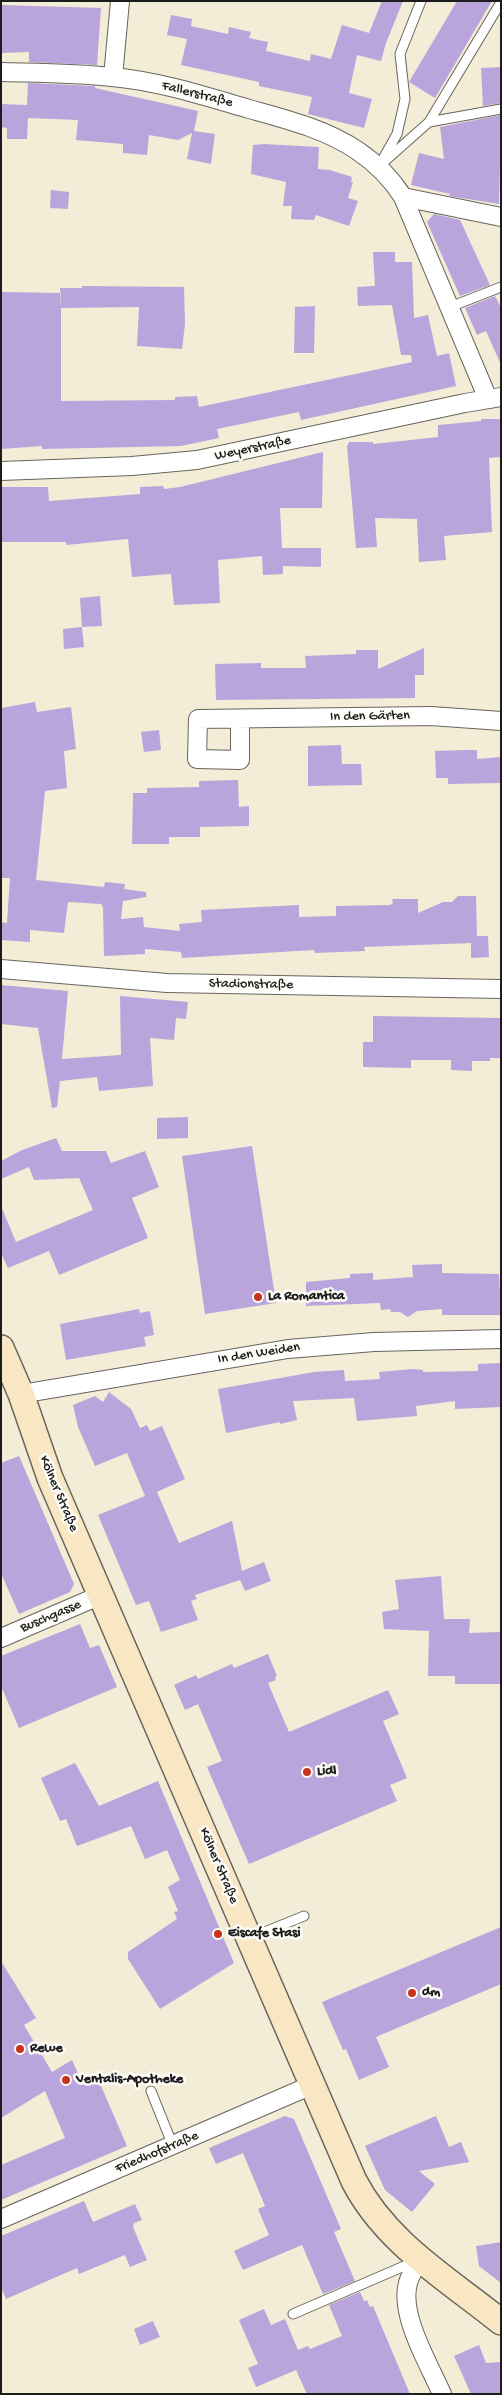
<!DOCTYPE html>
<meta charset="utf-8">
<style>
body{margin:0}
#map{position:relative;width:502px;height:2395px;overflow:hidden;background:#f3ecd6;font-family:"Gochi Hand",sans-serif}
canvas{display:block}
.frame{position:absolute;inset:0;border:2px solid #1c1c1c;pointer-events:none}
</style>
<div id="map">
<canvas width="502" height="2395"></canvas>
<div class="frame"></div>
</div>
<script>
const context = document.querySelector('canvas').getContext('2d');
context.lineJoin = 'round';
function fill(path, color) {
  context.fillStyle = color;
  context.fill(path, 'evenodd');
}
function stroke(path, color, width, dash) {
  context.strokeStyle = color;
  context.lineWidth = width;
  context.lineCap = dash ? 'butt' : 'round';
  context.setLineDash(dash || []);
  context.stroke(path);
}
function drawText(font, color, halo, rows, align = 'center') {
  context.font = font + ' "Gochi Hand",sans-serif';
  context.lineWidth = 5;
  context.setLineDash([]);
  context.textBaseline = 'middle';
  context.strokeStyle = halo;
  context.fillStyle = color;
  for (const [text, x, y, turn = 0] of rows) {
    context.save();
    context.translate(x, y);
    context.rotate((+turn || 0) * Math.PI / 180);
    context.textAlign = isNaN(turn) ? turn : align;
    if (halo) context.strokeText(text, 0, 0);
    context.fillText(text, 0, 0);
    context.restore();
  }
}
const building = new Path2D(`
 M382 1H403L386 43 381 61 357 55 349 93 372 99 364 128 308 114 312 97 259 86V82L181 65 187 39 167 35 171 15 192 19 191 26 209 30 228 34 229 27 251 32 249 38 268 42 266 51 310 61 311 54 331 59 342 25 369 33Z
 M457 1H492L435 98 409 82Z
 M1 5 101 8 97 65 29 62V52L1 53Z
 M501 67V103L483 106 481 68Z
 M28 83 95 86V88L198 111 194 131 215 134 211 164 187 159 192 133 178 140 149 135 147 155 123 153V144L76 140 78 120 28 118 27 139H7V128L1 127V104L27 105Z
 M501 115 499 204 449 196 450 194 411 185 419 153 444 159 440 127Z
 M264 144 319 147 318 169 330 170 352 177 351 182H353L348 198 358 201 349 226 316 215 314 220 291 219 292 206H283L286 182 251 174 253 145Z
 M51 190 69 192 68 209 50 208Z
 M434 214 460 220 490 285 460 296 427 222Z
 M373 252H395V262H412L414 318 428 315 437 356 449 353 456 386 301 420 299 412 217 429 219 438 181 446 42 449V446L1 449V292L61 293V401L175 400V397L197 396 199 407 412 362 411 355H401L392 305 358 306 357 287 375 286Z
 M82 286 184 287 185 324 182 349 137 346 139 307 61 308 60 288H82Z
 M495 296 501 308V365L486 331 477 335 465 308Z
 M315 306 314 353H294L295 307Z
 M481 419H500L501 457 489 458 492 532 444 536 446 560 419 562 417 519 375 518 377 547 356 548 347 446 349 442H373V444L438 437V425L481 421Z
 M323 452 322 508H280L282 548H321V567L283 566V574L263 575 262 556 218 560 220 603 174 605 171 574 132 577 128 539 66 545V542H1V487H48L49 501 140 494V487L163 486 164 489 180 487Z
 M100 596 102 626 82 627 80 598Z
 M82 627 84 647 64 649 63 629Z
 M424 648V675H415V698L216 700 215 664 261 663V668H306L305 656 356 654V650H378V669Z
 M35 702 37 712 71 707 76 749 64 751 67 788 45 791 36 880 104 887 105 882 125 884 124 889 146 892V897L123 901 121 919 143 917 144 927 180 931 179 924 202 922 201 910 299 905V917L336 916V906L390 905 393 903 392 899H418V913L443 902H452L458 896H476L477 936H488L489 957 471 958V943L364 947 365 951 315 953 314 950 182 958 181 952 145 949V954L104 956 103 907 101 904 68 902 64 933 30 930V942L1 940V922L7 923 10 878H1V708Z
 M159 730 161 750 144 752 141 732Z
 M341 745 342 764H361L362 785 308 786V746Z
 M464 750H477V759L501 757V783L448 784V778H436L435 751Z
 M238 780 239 807 249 806V826L200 827V837H169V844H132L133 793H147V788L199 787V781Z
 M1 985 68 991 62 1059 121 1055 120 996 188 1002 186 1019 176 1018 174 1040 150 1038 153 1086 99 1091 97 1077 60 1081 57 1107 52 1108 38 1028 1 1024Z
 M373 1016 501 1018V1058H490V1061H472V1071L451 1070V1060H411V1068L363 1067V1042H373Z
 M188 1117V1138L157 1139V1118Z
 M56 1138 62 1151H106L111 1163 145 1151 159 1187 132 1198 148 1238 59 1275 49 1251 8 1268 1 1253V1206L16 1242 93 1210 79 1178 34 1180 29 1167 1 1179V1161L22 1150Z
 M252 1146 276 1303 205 1314 182 1156Z
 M442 1264V1273L499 1274 501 1315H442V1309L417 1311 408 1317 400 1312H391L390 1309 381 1310 380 1303 306 1306V1282L350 1278V1274L373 1273V1280L413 1277 412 1265Z
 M139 1309 140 1313 150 1311 154 1335 144 1337 146 1346 66 1360 60 1324Z
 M501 1363V1407L455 1409V1401L416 1406 417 1416 357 1421 354 1398 293 1401 297 1420 280 1424V1422L226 1433 218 1389 314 1372 344 1370 345 1381 380 1379 379 1372 413 1369 423 1370V1372L478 1371V1364Z
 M109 1392 131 1409 140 1428 147 1425 150 1431 162 1426 185 1479 157 1492 179 1543 232 1521 242 1571 264 1562 271 1581 245 1591 240 1580 195 1595 197 1599 191 1601 198 1620 161 1632 149 1601 136 1605 98 1515 145 1496 127 1453 95 1466 78 1427 73 1405 95 1396 103 1402Z
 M19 1456 74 1584 70 1592 19 1614 1 1573V1463Z
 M441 1576 444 1619H470L469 1633 500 1632 501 1684H455V1676H428L429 1631 384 1629 382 1612 399 1609 395 1580Z
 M80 1624 90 1648 99 1645 117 1687 19 1728 1 1686V1656Z
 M268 1654 277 1676 275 1677 276 1680 268 1683 289 1732 388 1690 399 1714 383 1721 407 1778 390 1785 397 1801 249 1864 207 1767 222 1761 198 1704 185 1710 174 1685 196 1675 198 1679 232 1664 234 1668Z
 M75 1763 99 1806 158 1781 234 1963 160 2009 128 1959V1952L177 1919 174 1912 178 1911 168 1887 180 1880 167 1850 145 1859 131 1826 77 1846 66 1819 60 1821 41 1778Z
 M501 1927V1984L376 2037 389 2067 359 2080 346 2049 343 2050 322 2002Z
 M1 1961 36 2018 24 2025 52 2072 72 2060 83 2085 98 2079 127 2146 1 2200V2165L65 2138 45 2091 1 2118Z
 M285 2116 294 2119 341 2229 334 2232 355 2281 323 2294 302 2245 243 2270 234 2251 269 2235 258 2209 265 2206 243 2153 216 2164 209 2148Z
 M436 2116 449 2147 461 2142 469 2162 419 2171 435 2184 412 2212 385 2190 365 2146Z
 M84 2201 93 2222 135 2204 142 2220 134 2223 133 2227 147 2260 130 2267 125 2255 79 2274 77 2268 6 2299 1 2287V2236Z
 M501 2242V2283L479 2266 476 2246Z
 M360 2292 364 2301 367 2300 370 2307 373 2306 410 2394H307L296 2370 256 2387 248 2368 258 2364 239 2320 264 2309 271 2325 285 2319 298 2350 308 2346 310 2349 342 2336 329 2305Z
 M153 2321 160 2337 140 2345 134 2329Z
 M479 2345 486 2363 501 2362V2394H471L463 2376 454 2356Z`);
const lane = new Path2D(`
 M429 122 501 2
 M385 161 429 122 501 109
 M379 166 397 134 405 99 400 54 421 1
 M450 307 501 287
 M250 1938 304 1916
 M151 2091 173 2146
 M293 2314 416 2261`);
const street = new Path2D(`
 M1 72C38 73 75 73 112 77 158 81 204 96 249 109 285 119 326 129 358 151 377 164 391 178 403 197L488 399
 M113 77 120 1
 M403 197 501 217
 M1 471 132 466 197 460 465 403 501 397
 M240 719V760L197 759 198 719 431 716 501 721
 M1 969 167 983 501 989
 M21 1394 288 1349 374 1342 501 1339
 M1 1638 101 1595
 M1 2219 312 2085
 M420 2258C416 2266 410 2275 408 2283 399 2315 429 2364 442 2394`);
const secondary = new Path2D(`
 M1 1348 21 1394 50 1478 354 2181C386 2243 448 2279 501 2322`);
const markers = [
 [258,1297,5,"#c8321e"],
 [307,1772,5,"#c8321e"],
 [218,1934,5,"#c8321e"],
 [412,1993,5,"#c8321e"],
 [20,2049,5,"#c8321e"],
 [66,2080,5,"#c8321e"]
];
const streetNames = [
 ["Fallerstraße",197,95,14],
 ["Weyerstraße",253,449,-12],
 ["In den Gärten",370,717,-1],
 ["Stadionstraße",251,985,1],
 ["In den Weiden",259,1354,-9],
 ["Kölner Straße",58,1494,67],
 ["Buschgasse",51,1617,-23],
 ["Kölner Straße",218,1866,67],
 ["Friedhofstraße",157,2153,-23]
];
const poiNames = [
 ["La Romantica",268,1297],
 ["Lidl",317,1772],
 ["Eiscafe Stasi",228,1934],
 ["dm",422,1993],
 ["Rewe",30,2049],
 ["Ventalis-Apotheke",76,2080]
];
fill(building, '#b9a5db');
stroke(lane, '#67655d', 11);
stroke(street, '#67655d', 20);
stroke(secondary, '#67655d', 28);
stroke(lane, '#fff', 9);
stroke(street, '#fff', 18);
stroke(secondary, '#f9e7c3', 25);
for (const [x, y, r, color] of markers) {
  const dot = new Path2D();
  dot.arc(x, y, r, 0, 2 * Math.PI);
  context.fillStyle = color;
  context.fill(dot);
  stroke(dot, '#fdfcf7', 2);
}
drawText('14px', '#1c1c1c', '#fdfcf7', streetNames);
drawText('bold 14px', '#1c1c1c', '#fdfcf7', poiNames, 'left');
</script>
